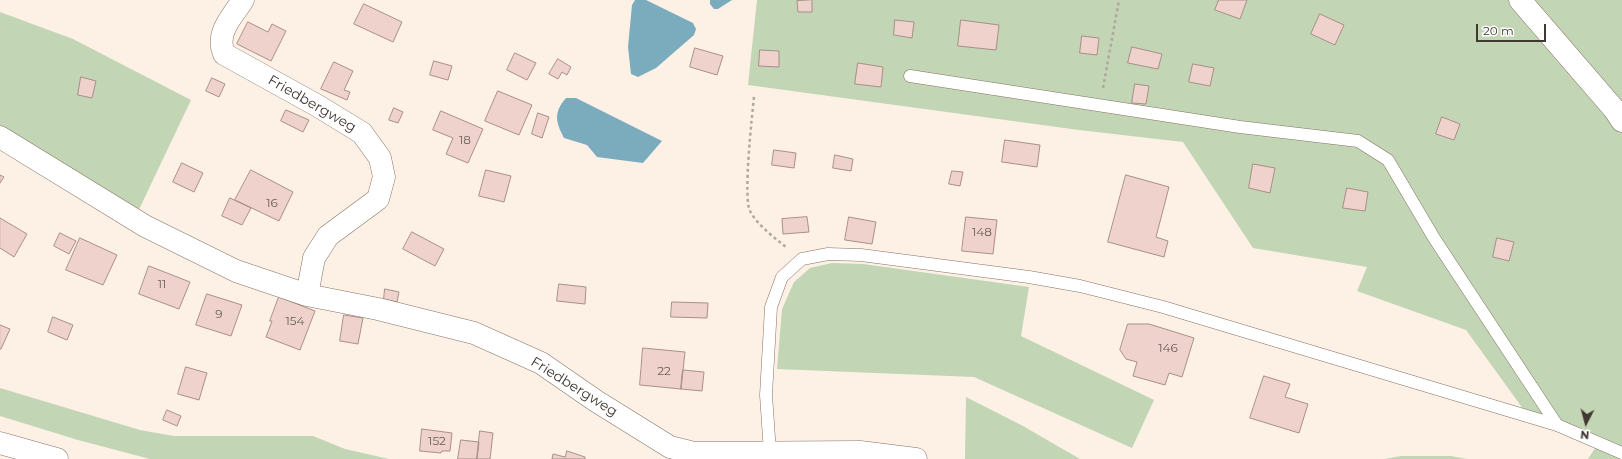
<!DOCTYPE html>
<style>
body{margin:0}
#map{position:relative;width:1622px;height:459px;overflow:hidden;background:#fdf0e5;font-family:Montserrat,sans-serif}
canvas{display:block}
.north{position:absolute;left:1566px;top:403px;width:40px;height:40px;-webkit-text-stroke:3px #fff;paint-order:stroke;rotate:186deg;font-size:11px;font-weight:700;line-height:16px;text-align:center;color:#413831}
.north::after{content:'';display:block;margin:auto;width:14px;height:18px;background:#413831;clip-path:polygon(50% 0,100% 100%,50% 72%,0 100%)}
.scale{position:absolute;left:1476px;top:24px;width:70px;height:18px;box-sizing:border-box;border:2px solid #413831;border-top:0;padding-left:5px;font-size:12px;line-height:14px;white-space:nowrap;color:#413831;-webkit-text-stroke:3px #fff;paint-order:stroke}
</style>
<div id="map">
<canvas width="1622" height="459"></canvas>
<div class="north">N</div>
<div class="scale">20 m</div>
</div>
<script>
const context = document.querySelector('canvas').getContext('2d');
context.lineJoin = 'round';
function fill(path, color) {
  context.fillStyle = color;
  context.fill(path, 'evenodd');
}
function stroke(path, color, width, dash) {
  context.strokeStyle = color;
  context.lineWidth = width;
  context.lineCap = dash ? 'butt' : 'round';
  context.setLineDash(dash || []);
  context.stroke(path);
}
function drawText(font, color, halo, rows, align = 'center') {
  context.font = font + ' Montserrat,sans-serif';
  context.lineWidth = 4;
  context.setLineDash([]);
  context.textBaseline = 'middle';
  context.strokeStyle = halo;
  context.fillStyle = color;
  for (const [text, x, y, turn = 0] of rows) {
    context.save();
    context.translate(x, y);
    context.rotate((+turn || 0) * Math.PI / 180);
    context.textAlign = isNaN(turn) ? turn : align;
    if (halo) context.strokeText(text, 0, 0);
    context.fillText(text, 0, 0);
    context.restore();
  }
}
const green = new Path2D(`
 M757 0H1622V459H1588L1599 442 1529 417 1466 330 1357 291 1367 267 1253 248 1183 142 1079 130 748 85Z
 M0 12 73 39 191 100 134 220 0 137Z
 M832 263 863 264 1029 287 1021 336 1154 400 1132 448 974 377 777 369 782 309 794 282 810 268Z
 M0 388 140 430 174 436H313L345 449 389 459H150L78 440 0 416Z
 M966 397 1023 426 1080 459H965Z
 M1401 456H1451L1467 459H1384Z`);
const water = new Path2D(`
 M635 0H646L693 23 696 29 694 35 656 68 638 77 631 74 628 47 632 5Z
 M710 0H732L718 9H714L710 4Z
 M566 98H576L662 141 643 163 597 157 587 145 564 138C556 122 553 113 566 98Z`);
const building = new Path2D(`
 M812 0V12H798L797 1Z
 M1219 0H1247L1240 19 1215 10Z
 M364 4 402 22 393 42 354 24Z
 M1320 14 1344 25 1335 45 1311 34Z
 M895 20 914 22 912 38 894 35Z
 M961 20 999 25 996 50 958 46Z
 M248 22 268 32 272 24 286 31 271 61 237 44Z
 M1082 36 1099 38 1097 55 1080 53Z
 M1132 47 1162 54 1158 69 1128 63Z
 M695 48 723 56 717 75 690 67Z
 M760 50 779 51V67L759 66Z
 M515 53 536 63 527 80 507 70Z
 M558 59 571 67 567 75 562 72 558 79 549 74Z
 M434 61 452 66 448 80 430 75Z
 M334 62 353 71 344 90 350 92 347 100 321 89Z
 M858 63 883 67 881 87 855 84Z
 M1193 64 1214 68 1210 86 1189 82Z
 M81 77 96 81 92 98 78 95Z
 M212 78 225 84 219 97 206 91Z
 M1135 84 1149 86 1146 104 1132 103Z
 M498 91 532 105 519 135 485 121Z
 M394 108 403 112 398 123 389 120Z
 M286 110 309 120 303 132 281 121Z
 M441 111 483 129 468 163 446 154 453 138 433 130Z
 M538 113 549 117 542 138 532 134Z
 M1442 117 1460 124 1454 140 1436 134Z
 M1005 140 1040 145 1037 167 1002 162Z
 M774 150 796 153 794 168 772 165Z
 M835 155 853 159 851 171 833 168Z
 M182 163 203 173 194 192 173 182Z
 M1253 164 1275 168 1270 193 1249 188Z
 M251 170 293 192 279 221 235 200Z
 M486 170 511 176 504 202 479 196Z
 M952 171 963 172 960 186 949 184Z
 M0 175 4 177 0 183Z
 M1126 175 1169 187 1156 237 1168 241 1164 257 1108 242Z
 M1347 188 1368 192 1365 211 1343 208Z
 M230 198 251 208 242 225 222 216Z
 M807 217 809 232 783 234 782 219Z
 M849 217 876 222 872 244 845 240Z
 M966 217 997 220 993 254 962 251Z
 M0 218 27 234 14 257 0 248Z
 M412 232 444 249 435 266 403 249Z
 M60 233 76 241 69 254 54 246Z
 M80 238 117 255 103 285 66 270Z
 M1497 238 1514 242 1509 261 1493 257Z
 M149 266 190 282 179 309 139 294Z
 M559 284 586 287 585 304 557 301Z
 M385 289 399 292 397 302 384 299Z
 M207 294 242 305 231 336 196 325Z
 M279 297 315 311 300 350 266 337 272 321H270Z
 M672 302 708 303 707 318 671 317Z
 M344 315 363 318 358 344 340 341Z
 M53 317 73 325 67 340 48 332Z
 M1128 324H1149L1194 338 1182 377 1169 373 1165 385 1133 376 1137 362 1126 359 1120 350Z
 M0 325 10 329 1 349H0Z
 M643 348 685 352 681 389 640 385Z
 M186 367 207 373 199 400 178 394Z
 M683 370 704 372 702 391 681 389Z
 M1264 376 1290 384 1285 397 1308 404 1299 433 1250 418Z
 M167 410 181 416 177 426 163 420Z
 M422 429 452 433 450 451H442L441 453 420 451Z
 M480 431 493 433 490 459H477Z
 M461 440 479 442 477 459H458Z
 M567 451 585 457V459H552L553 454 565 457Z`);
const path = new Path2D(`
 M1103 88 1119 0
 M754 97C752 116 743 198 750 211 758 226 774 237 787 248`);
const service = new Path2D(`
 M910 76 1240 127 1358 141 1388 160 1434 238 1557 425
 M770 452 766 395 771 307 782 277 802 259 828 254 861 255 1029 277 1080 286 1163 307 1557 425 1622 453`);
const minor = new Path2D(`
 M243 0C232 17 215 33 224 54L318 106 362 133 380 158 384 177 378 199 328 236 314 258 307 295
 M1520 0 1614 109 1622 121
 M0 137 145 226 236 271 307 295 378 309 474 333 541 363 596 401 670 447 694 453 860 452 916 459`);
const secondary = new Path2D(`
 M0 443 57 459`);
const numberNames = [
 ["18",465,140],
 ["16",272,203],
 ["148",982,232],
 ["11",162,284],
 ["9",219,314],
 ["154",295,321],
 ["146",1168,348],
 ["22",664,371],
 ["152",437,441]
];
const streetNames = [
 ["Friedbergweg",312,104,30],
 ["Friedbergweg",574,387,32]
];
fill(green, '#c2d5b4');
fill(water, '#7aacbe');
fill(building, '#eed2cb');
stroke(building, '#a98f89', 1);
stroke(service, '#867364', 13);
stroke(minor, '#867364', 23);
stroke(secondary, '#867364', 23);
stroke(path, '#b2a79d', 2.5, [3, 3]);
stroke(service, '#fff', 12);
stroke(minor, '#fff', 22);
stroke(secondary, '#fff', 22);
drawText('12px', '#6c5e58', null, numberNames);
drawText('14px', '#413831', '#fff', streetNames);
</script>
